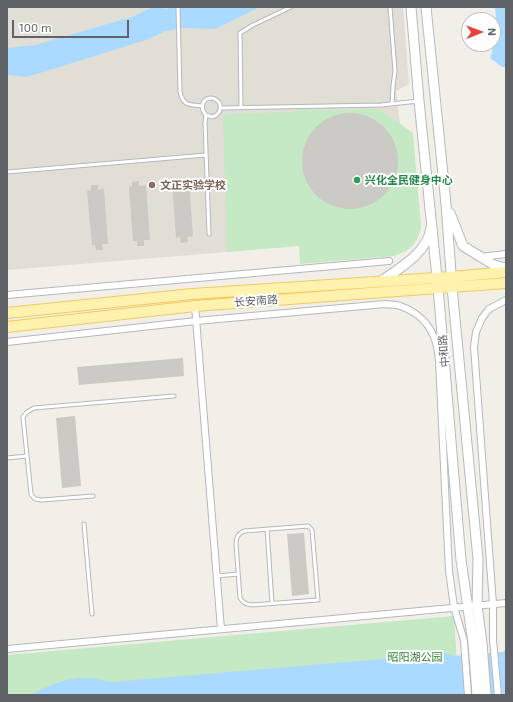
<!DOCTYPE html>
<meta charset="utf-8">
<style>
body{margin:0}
#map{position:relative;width:513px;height:702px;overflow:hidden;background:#f1efe8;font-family:"Exo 2",sans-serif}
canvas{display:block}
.frame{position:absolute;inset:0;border:8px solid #5f6368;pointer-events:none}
.north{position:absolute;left:461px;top:12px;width:40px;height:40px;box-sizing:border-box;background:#fff;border:1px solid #bfc1c3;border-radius:50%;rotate:89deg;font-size:11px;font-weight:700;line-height:16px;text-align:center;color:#5f6368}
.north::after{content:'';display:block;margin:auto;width:14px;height:18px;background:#ea4335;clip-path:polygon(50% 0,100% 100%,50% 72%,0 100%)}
.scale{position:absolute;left:12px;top:20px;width:117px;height:18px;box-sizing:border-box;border:2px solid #5f6368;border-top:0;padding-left:5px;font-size:12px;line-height:14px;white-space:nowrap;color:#5f6368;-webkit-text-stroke:3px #fff;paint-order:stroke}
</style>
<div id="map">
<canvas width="513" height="702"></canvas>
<div class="frame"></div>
<div class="north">N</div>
<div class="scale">100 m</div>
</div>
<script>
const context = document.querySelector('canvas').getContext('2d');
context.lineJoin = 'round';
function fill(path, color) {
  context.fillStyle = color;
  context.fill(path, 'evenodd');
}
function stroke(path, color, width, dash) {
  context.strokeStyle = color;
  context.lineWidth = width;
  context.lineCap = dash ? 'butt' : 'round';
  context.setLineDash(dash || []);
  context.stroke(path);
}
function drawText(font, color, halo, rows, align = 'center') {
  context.font = font + ' "Exo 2","Noto Sans SC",sans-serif';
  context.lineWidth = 4;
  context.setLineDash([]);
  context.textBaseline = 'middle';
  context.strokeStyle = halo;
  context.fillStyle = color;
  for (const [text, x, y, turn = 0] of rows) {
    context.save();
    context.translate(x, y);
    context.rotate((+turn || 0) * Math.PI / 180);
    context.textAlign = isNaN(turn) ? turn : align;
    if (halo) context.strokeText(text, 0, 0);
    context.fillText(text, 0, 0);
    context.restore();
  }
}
const education = new Path2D(`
 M7 7H403L409 84 396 91 400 124 379 109 299 245 227 252 7 270Z`);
const green = new Path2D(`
 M379 109 413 133 421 227C417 245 411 250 394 256L300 264 299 246 227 252 223 119 226 114 295 112 296 110Z
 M454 616 459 695H7V655Z`);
const water = new Path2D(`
 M153 7H160L165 9 172 7H260L215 29 184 28 165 31 149 39 27 77 7 75V48L35 45 132 17Z
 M495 7H506V67H502L490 58 492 52 497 29Z
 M506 649V695H30C46 687 69 676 87 678 96 678 104 681 112 682L383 659 446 653 452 656 503 652Z`);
const building = new Path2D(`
 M302 161a48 48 0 1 1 96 0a48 48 0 1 1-96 0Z
 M176 178H182L183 182H189L193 236 187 237 188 242 181 243 180 237 176 238 172 183H176Z
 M139 181V186L146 185 150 240H144V246H137V241H133L129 187 132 186V182Z
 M91 185H98V190L104 189 108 244H102L103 250H96L95 245H92L87 191 91 190Z
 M183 358 184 376 79 385 77 367Z
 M75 416 81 486 62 488 56 418Z
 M304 533 309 594 292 596 287 534Z`);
const service = new Path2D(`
 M178 7 180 92C184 107 189 104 202 106
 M390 7 395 71 393 86 392 104
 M241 107 240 33 253 25 291 7
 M221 108 381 105 419 101
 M206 115 212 117C219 115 221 111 220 104 211 90 195 103 206 115L205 123 209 234
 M7 172 206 155
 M7 458 27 456
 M93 496 42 500 35 499 31 494 23 417 27 412 34 408 174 396
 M84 524 92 614
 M308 526 312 530 318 600 252 605C246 604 243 603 240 598L236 544C236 537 238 534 244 531Z
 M267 529 272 603
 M217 576 238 574`);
const minor = new Path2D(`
 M480 257 506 254
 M7 295 389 261
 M195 306 221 629
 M7 342 196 321 385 304C390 305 396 304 400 306 418 312 431 325 436 343 438 349 438 355 439 361L449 571 454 607 464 641 468 695
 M7 649 506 603
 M498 695 493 640V604L474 347 476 332 482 318 489 309 506 300`);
const secondary = new Path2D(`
 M411 7 419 101 438 287 461 560 473 643 477 695
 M426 7 446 204 452 287 478 559 477 606 482 643 486 695
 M450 213 463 246 494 265 506 268
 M381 281C400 268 427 253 431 228`);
const primary = new Path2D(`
 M7 313 192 294 451 277 506 272
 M7 327 195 306 506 283`);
const markers = [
 [357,180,4,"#2e9e5b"],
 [152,185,4,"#8d6e63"]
];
const leisureNames = [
 ["兴化全民健身中心",365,180]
];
const educationNames = [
 ["文正实验学校",160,185]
];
const streetNames = [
 ["长安南路",256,301,-4],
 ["中和路",444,351,-95]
];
const parkNames = [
 ["昭阳湖公园",415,657]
];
fill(education, '#e1ded6');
fill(green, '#c5e8c5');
fill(water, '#aadaff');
fill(building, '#cccac5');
stroke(service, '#b5b8bc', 5);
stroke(minor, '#b5b8bc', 8);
stroke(secondary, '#b6babf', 11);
stroke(primary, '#f2c960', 12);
stroke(service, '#fff', 3);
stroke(minor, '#fff', 6);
stroke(secondary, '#fff', 9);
stroke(primary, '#fff2af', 10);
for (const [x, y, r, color] of markers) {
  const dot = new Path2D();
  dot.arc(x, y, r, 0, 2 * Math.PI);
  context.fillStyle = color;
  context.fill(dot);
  stroke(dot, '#fff', 1.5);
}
drawText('bold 11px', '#27864d', '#fff', leisureNames, 'left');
drawText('bold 11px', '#785e54', '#fff', educationNames, 'left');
drawText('11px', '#5f6368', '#fff', streetNames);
drawText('11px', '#348238', '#fff', parkNames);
</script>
